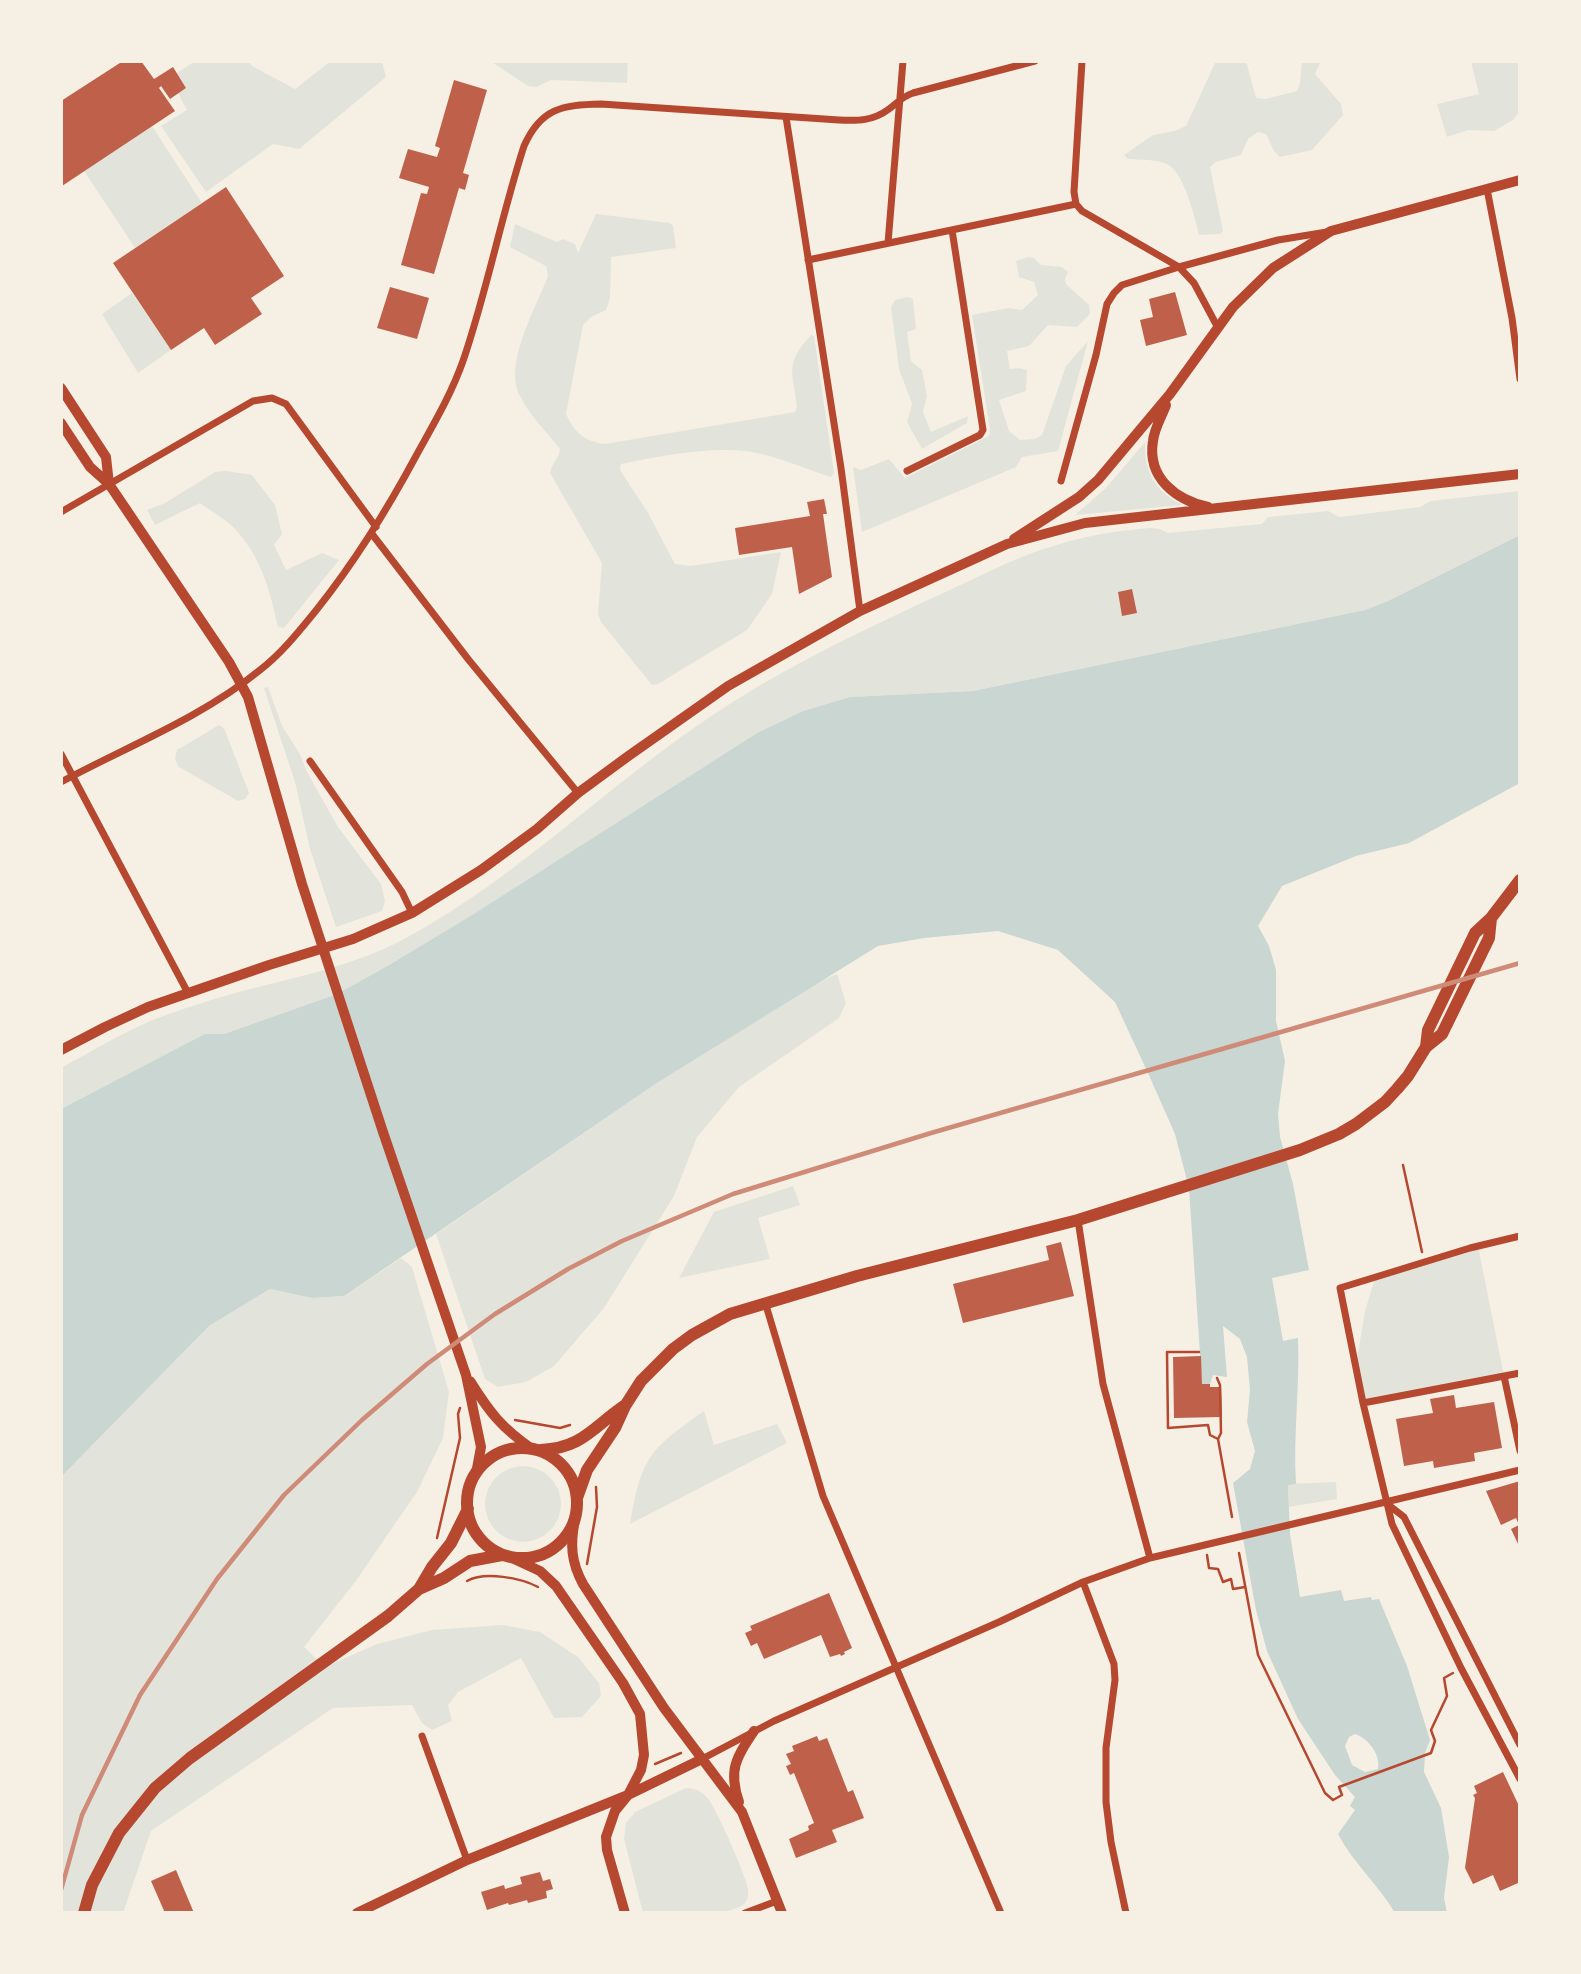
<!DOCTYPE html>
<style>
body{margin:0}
#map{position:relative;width:1581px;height:1974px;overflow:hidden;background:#f6efe4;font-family:Karla,sans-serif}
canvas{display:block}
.frame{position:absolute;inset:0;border:63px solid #f6efe4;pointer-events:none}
</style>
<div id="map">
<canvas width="1581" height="1974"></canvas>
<div class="frame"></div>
</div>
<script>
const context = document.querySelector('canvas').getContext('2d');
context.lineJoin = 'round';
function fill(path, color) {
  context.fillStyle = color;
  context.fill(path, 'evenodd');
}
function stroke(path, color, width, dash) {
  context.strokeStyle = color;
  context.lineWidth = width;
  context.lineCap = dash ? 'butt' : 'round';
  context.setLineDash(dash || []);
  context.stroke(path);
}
const green = new Path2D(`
 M195 61H249L252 66 295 89 331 61H382L386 77 299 149 273 144 206 192 161 126 187 110 178 93 186 88 177 73Z
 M490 61H628L627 83 551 80 536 87 528 86Z
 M1216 61H1246L1256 98 1265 99 1297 91 1300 83 1302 61H1321L1315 74 1341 104 1343 115 1312 150 1280 157 1274 151 1266 134 1258 132 1248 139 1241 155 1216 162 1210 167 1223 231 1220 234 1199 235C1195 218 1184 172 1167 164 1156 159 1140 160 1128 159L1124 155 1153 135 1175 131 1186 126Z
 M1520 61V111L1513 120 1494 131 1468 130 1447 137 1437 104 1479 94 1471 62Z
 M152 126 202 203 135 248 84 171Z
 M596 214 670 223 673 226 676 248 611 257 610 298 606 310 591 317 583 325 566 414C575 433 584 441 605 444L795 412 797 406C792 369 785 364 811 335L814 336 834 473 831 477C806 469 771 454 746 451 706 447 660 456 621 464L620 470 648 513 675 564 691 566 781 552 772 594 747 630 658 684 652 685 601 622 598 614 602 563 550 473C551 464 559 459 560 449 547 432 529 415 520 396 503 364 536 308 548 276L546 266 510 247 515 224 557 242 563 239 575 244 578 253Z
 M1028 257 1034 258 1041 265 1062 267 1068 272 1065 279 1066 284 1089 305 1090 314 1077 327 1048 325 1029 346 1007 351 1010 369 1019 368 1027 370 1026 391 999 400 1009 431 1020 440 1035 439 1042 435 1066 366 1088 341 1058 451 1022 457 1016 467 862 532 853 467 861 470 889 459 905 478 989 436 990 429 972 315 1008 308 1022 310 1038 295 1034 282 1019 277 1016 261Z
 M132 293 171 350 138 373 102 314Z
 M908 297 913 299 916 329 907 332 911 361 922 370 927 396 923 412 931 432 968 416 967 423 922 449 907 422 912 404 899 369 891 307 895 300Z
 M1145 442C1144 472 1155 491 1182 505L1075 515 1106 488Z
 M227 471 252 475 275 505 282 534 274 545 286 570 322 553 339 560 284 628 278 627C270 591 262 559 236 530 227 520 212 512 200 503L155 525 147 510 165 503 215 472Z
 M1520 491V535L1388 601 1365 610 973 691 850 697 803 711 757 733 472 915 389 965 337 994 224 1034 205 1035 61 1109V1068C90 1052 119 1035 150 1021 173 1012 198 1004 221 997 283 979 349 969 406 938 526 873 621 771 736 700 816 650 903 612 988 572 1034 550 1080 535 1131 530 1144 529 1156 525 1167 533L1262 524 1268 517 1328 511 1339 517 1420 507 1431 501Z
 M268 687 282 726 300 754 307 772 338 827 381 884 385 901 382 911 336 927 310 849 295 782 264 688Z
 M219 725 224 728 249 793 245 799 238 801 179 767 175 759 177 750Z
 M837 974 846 1003 839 1018 739 1087 697 1137 674 1196 604 1308 554 1366 526 1382 498 1387 485 1379 436 1234 660 1081 813 984Z
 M793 1186 800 1205 758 1218 770 1259 679 1278 714 1212Z
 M1478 1246 1504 1376 1363 1403 1356 1366 1365 1311 1375 1278Z
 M401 1258 412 1267 449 1392 443 1438 417 1492 355 1582 304 1647 325 1667 377 1644 432 1630 503 1625 540 1632 578 1657 599 1683 601 1696 582 1717 554 1718 521 1658 458 1692 448 1705 452 1721 432 1730 422 1723 412 1705 333 1708 151 1831 123 1913H61V1477L209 1326 270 1289 312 1298 344 1296Z
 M704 1411 714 1445 777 1424 787 1443 630 1524C642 1456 649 1450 704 1411Z
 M485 1504a38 38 0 1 1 76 0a38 38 0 1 1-76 0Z
 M1336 1482 1337 1499 1289 1507 1288 1484Z
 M686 1788C696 1788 703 1792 709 1800 718 1813 746 1875 748 1889 749 1894 748 1900 744 1904 729 1918 664 1913 643 1913L624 1839 626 1823 635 1812Z`);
const water = new Path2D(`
 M1520 535V783L1409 843 1356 856 1282 886 1258 926 1269 946 1276 970V1021L1285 1061 1278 1114 1280 1137 1293 1184 1309 1270 1272 1278 1283 1341 1298 1338C1300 1387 1293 1435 1296 1484L1288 1485 1290 1534 1300 1597 1341 1590 1344 1601 1371 1597 1372 1600 1379 1599 1407 1666 1430 1740 1425 1753 1424 1772 1441 1808 1449 1857 1444 1898 1447 1913H1395C1378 1884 1353 1863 1338 1834L1355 1810 1350 1806 1355 1797 1335 1775 1298 1719 1267 1651 1256 1610 1233 1483 1250 1469 1255 1451 1247 1422 1250 1390 1247 1357 1240 1339 1223 1326 1227 1377 1213 1375 1210 1384H1202L1189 1188 1175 1134 1148 1073 1115 1002 1058 950 998 931 924 938 878 946 660 1081 344 1296 312 1298 270 1289 209 1326 61 1477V1109L205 1034H224L337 994 389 965 472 915 757 733 803 711 850 697 973 691 1365 610 1388 601ZM1355 1734C1368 1738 1381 1755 1378 1769L1365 1772 1352 1765 1345 1746 1349 1737Z`);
const building = new Path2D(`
 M123 61H141L154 79 173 67 186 88 170 99 161 86 159 88 175 111 62 186 61 101Z
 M454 80 487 90 463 173 469 175 465 190 459 188 434 274 401 265 421 193 427 194 429 187 399 178 408 149 437 157 440 148 435 146Z
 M226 187 284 276 251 298 262 314 215 345 204 328 171 350 113 263Z
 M390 287 429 298 417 339 377 328Z
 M1175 292 1187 335 1146 346 1140 320 1153 317 1149 299Z
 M824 499 827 514H823L832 577 799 594 792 547 739 555 735 528 810 516 807 502Z
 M1132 589 1137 613 1122 616 1118 592Z
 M1061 1242 1074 1296 963 1323 953 1284 1049 1260 1046 1246Z
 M1201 1356 1202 1384H1210V1387H1221L1222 1417 1174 1418 1173 1357Z
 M1454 1395 1456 1408 1494 1402 1502 1448 1474 1453 1475 1461 1434 1468 1433 1461 1404 1466 1396 1419 1433 1413 1430 1399Z
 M1520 1481V1548L1511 1529 1519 1525 1516 1518 1501 1525 1486 1491Z
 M829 1593 852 1648 844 1652 845 1654 841 1656 840 1654 830 1657 821 1635 764 1659 757 1643 751 1646 745 1633 752 1630 750 1626Z
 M817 1736 819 1741 827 1738 848 1792 853 1790 864 1818 832 1830 837 1842 796 1858 789 1839 809 1830 808 1826 814 1823 794 1773 790 1775 786 1766 791 1764 786 1754 794 1751 792 1746Z
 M1503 1772 1520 1808V1888L1518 1883 1500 1891 1493 1875 1473 1884 1465 1868 1475 1798 1473 1795 1477 1793 1474 1786Z
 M176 1870 194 1913H165L151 1881Z
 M540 1872 543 1881 550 1879 553 1889 546 1891 547 1898 528 1903 527 1900 509 1905 508 1903 487 1910 481 1892 504 1885 505 1889 522 1884 520 1877Z`);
const path = new Path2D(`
 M1403 1165 1422 1252
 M1199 1352H1167L1168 1428 1208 1425 1210 1435 1218 1439 1232 1517
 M1217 1378 1220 1385 1221 1433 1218 1439
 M515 1420 560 1428 570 1425
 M437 1538 460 1438 458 1414 460 1408
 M1239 1553 1258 1655 1325 1793 1333 1800 1342 1795 1339 1787 1431 1753 1435 1741 1431 1730 1447 1696 1444 1678 1453 1673
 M1207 1555 1209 1568 1218 1569 1223 1582 1231 1579 1233 1589 1245 1587
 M587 1564 597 1507 596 1487
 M467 1581C485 1571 521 1578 538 1587
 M655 1764 681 1753`);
const minor = new Path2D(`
 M786 117 841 468 860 611
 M1487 189 1512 318 1520 379
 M1076 204 1074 192 1082 61
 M888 243 903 61
 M808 260 1076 204 1082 211 1179 267 1194 283 1217 326
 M907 471 980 435 983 430 952 230
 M1061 481 1096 355 1107 304 1114 293 1122 285 1179 267 1278 240 1327 232
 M61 512 253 401 272 398 286 404 376 527
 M372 534 468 659 578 793
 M61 754 188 993
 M310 761 402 892 412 913
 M61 782C128 746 201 718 260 670 283 652 300 630 318 608 356 560 387 510 416 456 433 425 451 395 463 361 487 291 501 217 524 146 541 108 562 105 601 104L839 120C858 121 873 121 889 109 897 103 903 96 913 93L1035 61
 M1078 1220 1103 1384 1150 1558
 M1520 1236 1470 1248 1340 1288 1363 1403 1392 1524 1461 1668 1520 1779
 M765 1302 823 1496 1001 1913
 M1504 1376 1520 1451
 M1363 1403 1520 1373
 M1386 1503 1404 1517 1520 1745
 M1083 1582 1114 1664 1115 1680 1106 1748V1802L1111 1842 1126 1913
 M422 1736 467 1860
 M702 1759 774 1721 999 1622 1083 1582 1150 1558 1520 1470
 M745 1913 777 1901`);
const tertiary = new Path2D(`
 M61 388 106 457 109 484
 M1166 405C1162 416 1154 429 1153 441 1147 478 1176 500 1208 507
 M61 423 90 467 109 484 229 662 248 697 302 884 383 1132 466 1375 481 1447 476 1474
 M1014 539 1079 497 1098 480 1170 394 1233 307 1273 268 1331 231 1520 180
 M61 1050 105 1027 148 1007 269 965 353 939 412 913 481 870 537 829 578 793 627 757 728 686 860 611 1007 544 1085 523 1520 474
 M470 1381C490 1413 501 1427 532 1449
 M575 1520C570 1544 571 1562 583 1584L664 1708 742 1812 782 1913
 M512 1558 540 1571 556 1586 623 1683 640 1714 644 1755 641 1770 628 1795 615 1811 606 1837 607 1850 625 1913
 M739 1802C728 1770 736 1758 754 1731
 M357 1913 467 1860 628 1795 702 1759`);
const primary = new Path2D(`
 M1426 1047 1428 1030 1475 933 1491 918 1520 880
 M467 1503a55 55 0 1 1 110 0a55 55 0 1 1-110 0Z
 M541 1450C582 1448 592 1428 624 1406
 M577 1498 587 1470 615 1428 625 1406 641 1381 673 1349 692 1335 730 1314 857 1276 1078 1220 1300 1150 1339 1134 1356 1124 1385 1102 1397 1089 1408 1076 1426 1047 1442 1034 1489 938 1491 918
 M419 1589 432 1567 451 1543 468 1509
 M84 1913 92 1885 119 1833 155 1788 190 1758 388 1616 419 1589 444 1578 470 1561 502 1555`);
const rail = new Path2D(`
 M61 1890 82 1815 140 1695 217 1579 284 1495 362 1420 427 1364 495 1314 568 1269 622 1241 733 1194 931 1133 1520 963`);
fill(green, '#e2e4dc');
fill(water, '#c9d6d2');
fill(building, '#bf614a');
stroke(path, '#b5482f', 2.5);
stroke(minor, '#b5482f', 7);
stroke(tertiary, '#b5482f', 10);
stroke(primary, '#b5482f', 12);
stroke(rail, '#cf8b77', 4.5);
</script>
